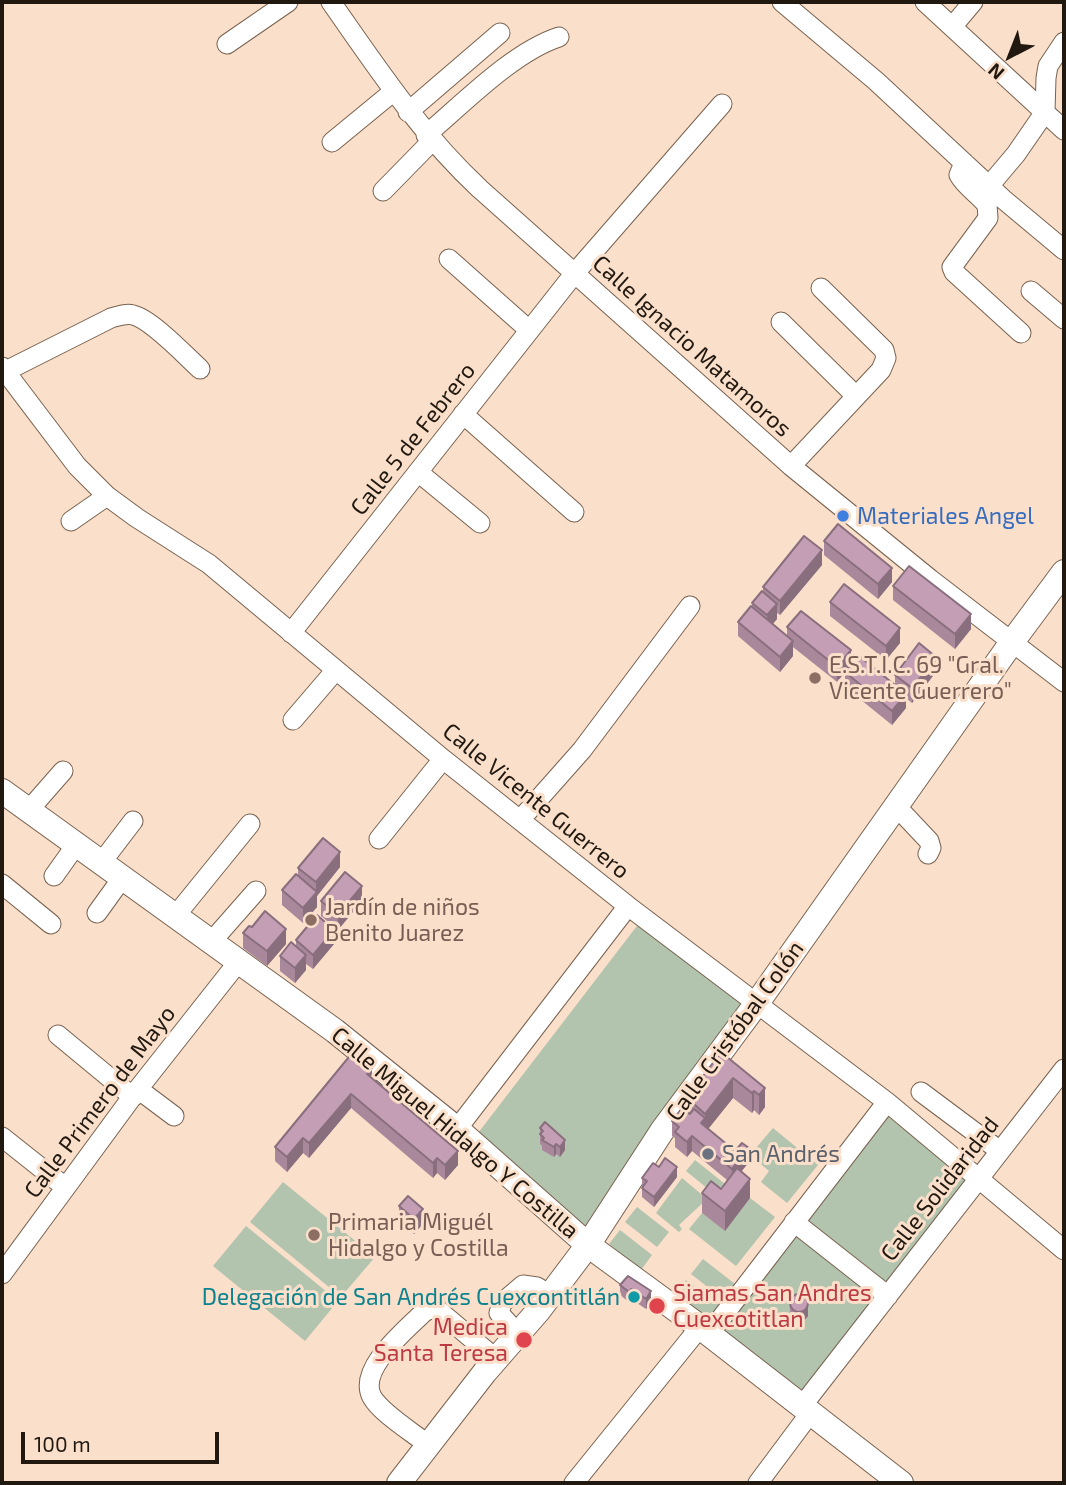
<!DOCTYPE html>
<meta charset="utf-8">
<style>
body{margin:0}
#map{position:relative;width:1066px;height:1485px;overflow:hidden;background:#fadfca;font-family:"Exo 2",sans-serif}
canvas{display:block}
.frame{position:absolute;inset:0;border:4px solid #211810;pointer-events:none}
.north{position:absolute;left:975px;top:21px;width:70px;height:70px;-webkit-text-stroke:5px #fadfca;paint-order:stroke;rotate:222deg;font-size:19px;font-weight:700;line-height:28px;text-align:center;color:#211810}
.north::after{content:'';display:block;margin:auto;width:24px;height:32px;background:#211810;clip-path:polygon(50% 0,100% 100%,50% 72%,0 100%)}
.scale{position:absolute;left:21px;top:1432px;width:198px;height:32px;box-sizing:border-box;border:4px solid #211810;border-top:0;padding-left:9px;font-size:21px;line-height:24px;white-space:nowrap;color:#211810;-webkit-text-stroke:5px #fadfca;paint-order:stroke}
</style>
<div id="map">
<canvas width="1066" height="1485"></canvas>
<div class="frame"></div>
<div class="north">N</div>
<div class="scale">100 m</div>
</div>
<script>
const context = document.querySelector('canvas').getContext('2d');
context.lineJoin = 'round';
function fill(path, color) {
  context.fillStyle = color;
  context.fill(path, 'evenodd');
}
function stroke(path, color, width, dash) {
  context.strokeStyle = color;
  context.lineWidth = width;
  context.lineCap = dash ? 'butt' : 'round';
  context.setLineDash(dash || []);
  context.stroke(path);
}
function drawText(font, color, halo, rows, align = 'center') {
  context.font = font + ' "Exo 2",sans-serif';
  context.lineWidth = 6;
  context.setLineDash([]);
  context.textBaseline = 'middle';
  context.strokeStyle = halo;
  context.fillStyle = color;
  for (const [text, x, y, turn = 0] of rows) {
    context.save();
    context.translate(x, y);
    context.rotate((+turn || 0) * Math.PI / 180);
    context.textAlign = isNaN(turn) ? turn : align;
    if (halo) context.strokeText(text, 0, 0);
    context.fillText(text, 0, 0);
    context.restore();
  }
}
const green = new Path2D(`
 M640 922 748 1006 586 1232 475 1137Z
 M886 1115 970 1182 802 1396 718 1330Z
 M773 1128 818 1165 787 1203 761 1182 769 1171 750 1155Z
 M695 1160 725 1184 713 1193 686 1171Z
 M682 1178 707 1199 679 1225 682 1229 679 1232 656 1213Z
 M283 1182 375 1257 341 1297 250 1222Z
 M750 1198 775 1217 736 1266 689 1229 702 1213 725 1230Z
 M637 1207 669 1232 657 1247 625 1222Z
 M246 1226 338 1301 305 1341 213 1266Z
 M620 1230 652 1255 641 1270 609 1244Z
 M703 1259 735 1284 723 1299 691 1274Z
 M686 1280 719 1305 707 1320 675 1295Z`);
const minor = new Path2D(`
 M331 2C378 69 420 133 480 189L791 466 930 579 1064 682
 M782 2 876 81 1003 199 1064 250
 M925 2 1064 130
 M952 27 973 2
 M227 44 288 2
 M408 112 500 33
 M426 135C464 103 513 52 559 37
 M332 142 394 91
 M964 163 959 175C966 187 978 194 987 205L988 218 952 267 954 272 1021 333
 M989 186 1016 154 1045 112 1046 78 1048 66 1064 42
 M383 191 432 141
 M449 259 529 330
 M1031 291 1064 319
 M781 322 856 396
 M2 367 77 466 107 496 137 518 209 564 443 759 628 906 887 1102 1064 1250
 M2 373 111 318C119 316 126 313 133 315 151 319 186 356 200 369
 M463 414 574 512
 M791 466 881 370 886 358 884 350 821 288
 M418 472 480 523
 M71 521 107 496
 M291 633 574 274 722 104
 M293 720 335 671
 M896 806 929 841 931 848 928 854
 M28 811 63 771
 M520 820 582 750 690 606
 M379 839 443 759
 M101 863 133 821
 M54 876 76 845
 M2 884 51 924
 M97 913 123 877
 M176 915 250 824
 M212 941 256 891
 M58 1035 133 1097
 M138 1089 174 1116
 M921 1092 1000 1151
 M457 1129 628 906
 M2 1137 65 1187
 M794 1222 888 1296
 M2 1274 138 1089 239 961
 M518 1334 499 1313 502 1303 523 1285 537 1287 550 1295
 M709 1334 887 1102
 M802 1406 1064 1069
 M427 1444C412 1432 381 1413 372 1397 357 1369 406 1330 424 1312L430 1309 438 1310 496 1359
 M574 1483 700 1327
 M758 1483 811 1412`);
const major = new Path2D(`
 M2 791 335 1031 457 1129 588 1245 700 1327 901 1483
 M399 1483 485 1372 539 1310 588 1245 662 1131 757 1003 1012 642 1064 572`);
const wall = new Path2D(`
 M824 541 892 582 878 599 824 555Z
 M822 565 780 615 777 613V619L773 624 787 636V627L851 650 837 682 793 647V656L780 672 738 636V622L752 607V603L763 592V587Z
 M893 586 971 629 955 649 893 600Z
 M830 602 900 643 886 660 830 616Z
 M845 672 895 685V675L936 672 912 703 906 698V708L892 725 845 687Z
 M340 867 317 896V907L303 923 282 905V890L298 876V868Z
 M321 901H362L338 930 321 916Z
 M243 933 286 944 267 966 243 948Z
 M296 940 334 944 313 969 306 964V970L295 983 280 971V956L296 946Z
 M721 1052 765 1088V1107L759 1115 754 1110 752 1113 733 1098 708 1129 749 1162 741 1172 750 1198 725 1231 702 1213V1193L721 1189 727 1180 692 1151 687 1157 675 1147V1138L672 1136V1121L682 1108V1104Z
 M372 1079 458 1165 445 1180 437 1173 433 1178 351 1108 309 1158 303 1153 287 1172 275 1161V1147Z
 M540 1128 565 1150 560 1157 556 1154 554 1157 542 1150V1146L540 1144Z
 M659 1167 677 1177 654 1207 642 1197V1178Z
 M399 1206 423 1224 414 1234 399 1221Z
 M628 1276 651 1301 646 1309 631 1299 629 1302 620 1295V1285Z
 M790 1299 808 1316 802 1323 795 1322 790 1318Z`);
const shadedWall = new Path2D(`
 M822 550V565L780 615V601Z
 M892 568V582L878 599V584Z
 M777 604V619L767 630V615Z
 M971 614V629L955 649V634Z
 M900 628V643L886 660V646Z
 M793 641V656L780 672V657Z
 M851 650V665L837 682V667Z
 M936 657V672L912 703V688Z
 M906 694V708L892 725V711Z
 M340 852V867L317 896V907L303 923V908L316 893V882Z
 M362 886V901L338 930V915Z
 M286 929V944L267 966V951Z
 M334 930V944L313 969V955Z
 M306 955V970L295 983V968Z
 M372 1068V1082L367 1074Z
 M733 1078V1098L701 1138V1123L705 1118V1114Z
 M765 1088V1107L759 1115V1095Z
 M754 1091V1110L752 1113V1093Z
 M351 1094V1108L309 1158V1143Z
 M692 1136V1151L687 1157V1142Z
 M303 1138V1153L287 1172V1157Z
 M565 1140V1150L560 1157V1147Z
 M556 1144V1154L554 1157V1147Z
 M749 1148V1162L732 1183V1169Z
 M458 1151V1165L445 1180V1165Z
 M437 1158V1173L433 1178V1163Z
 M677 1167V1177L654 1207V1197Z
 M750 1179V1198L725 1231V1211Z
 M423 1209V1224L414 1234V1219Z
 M631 1289V1299L629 1302V1292Z
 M651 1291V1301L646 1309V1299Z
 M808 1306V1316L802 1323V1313Z`);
const building = new Path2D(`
 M838 524 892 568 878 584 824 541Z
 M804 536 822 550 780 601 763 587Z
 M909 566 971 614 955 634 893 586Z
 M844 584 900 628 886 646 830 602Z
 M762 591 777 604 767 615 752 603Z
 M751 606 793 641 780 657 738 622Z
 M801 611 851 650 837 667 787 627Z
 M919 643 936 657 912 688 895 675Z
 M858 655 906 694 892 711 845 672Z
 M323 838 340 852 316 882 298 868Z
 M345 872 362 886 338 915 321 901Z
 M296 874 317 892 303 908 282 890Z
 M265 911 286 929 267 951 243 933 249 926 252 927Z
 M317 915 334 930 313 955 296 940Z
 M291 942 306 955 295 968 280 956Z
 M353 1052 372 1068 367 1074 458 1151 445 1165 437 1158 433 1163 351 1094 309 1143 303 1138 287 1157 275 1147Z
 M721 1052 765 1088 759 1095 754 1091 752 1093 733 1078 705 1114 694 1104 690 1109 682 1104Z
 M682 1108 690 1114 694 1109 705 1118 701 1123 735 1151 742 1143 749 1148 732 1169 692 1136 687 1142 675 1132 679 1127 672 1121Z
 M545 1122 565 1140 560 1147 556 1144 554 1147 542 1140 544 1138 540 1134 543 1131 540 1128Z
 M665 1158 677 1167 654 1197 642 1188 647 1181 642 1178 653 1163 659 1167Z
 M737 1168 750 1179 725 1211 702 1193 711 1181 721 1189Z
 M408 1196 423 1209 414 1219 399 1206Z
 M628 1276 651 1291 646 1299 631 1289 629 1292 620 1285Z
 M790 1303a9 9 0 1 1 18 0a9 9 0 1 1-18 0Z`);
const markers = [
 [843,516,7,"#3f7fe0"],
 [815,678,7,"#8d6e63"],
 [311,920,7,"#8d6e63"],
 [708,1154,7,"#6b7280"],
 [314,1235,7,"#8d6e63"],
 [634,1297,7,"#0f9aa8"],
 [657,1306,9,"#e0444e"],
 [524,1340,9,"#e0444e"]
];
const streetNames = [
 ["Calle Ignacio Matamoros",692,346,42],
 ["Calle 5 de Febrero",413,439,-52],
 ["Calle Vicente Guerrero",536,801,39],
 ["Calle Cristóbal Colón",735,1031,-54],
 ["Calle Primero de Mayo",100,1102,-53],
 ["Calle Miguel Hidalgo Y Costilla",455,1133,40],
 ["Calle Solidaridad",940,1189,-52]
];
const shopNames = [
 ["Materiales Angel",857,516]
];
const educationNames = [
 ["E.S.T.I.C. 69 \"Gral.",829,665],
 ["Vicente Guerrero\"",829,691],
 ["Jardín de niños",325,907],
 ["Benito Juarez",325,933],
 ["Primaria Miguél",328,1222],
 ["Hidalgo y Costilla",328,1248]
];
const worshipNames = [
 ["San Andrés",722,1154]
];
const healthNames = [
 ["Siamas San Andres",673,1293],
 ["Cuexcotitlan",673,1319],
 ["Medica",508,1327,"right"],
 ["Santa Teresa",508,1353,"right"]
];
const cultureNames = [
 ["Delegación de San Andrés Cuexcontitlán",620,1297]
];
fill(green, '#b2c3ae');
stroke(minor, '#78624f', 21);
stroke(major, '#78624f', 26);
stroke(minor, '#fff', 19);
stroke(major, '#fff', 24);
fill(wall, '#a9889b');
fill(shadedWall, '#896f7e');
fill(building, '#c49eb4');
stroke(building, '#896f7e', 2);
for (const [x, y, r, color] of markers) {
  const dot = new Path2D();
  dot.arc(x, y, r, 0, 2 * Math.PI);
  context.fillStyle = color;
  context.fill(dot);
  stroke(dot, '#fadfca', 2.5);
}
drawText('23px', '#211810', '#fadfca', streetNames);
drawText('23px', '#366cbe', '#fadfca', shopNames, 'left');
drawText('23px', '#785e54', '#fadfca', educationNames, 'left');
drawText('23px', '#5b616d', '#fadfca', worshipNames, 'left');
drawText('23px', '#be3a42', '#fadfca', healthNames, 'left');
drawText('23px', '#0d838f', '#fadfca', cultureNames, 'right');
</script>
